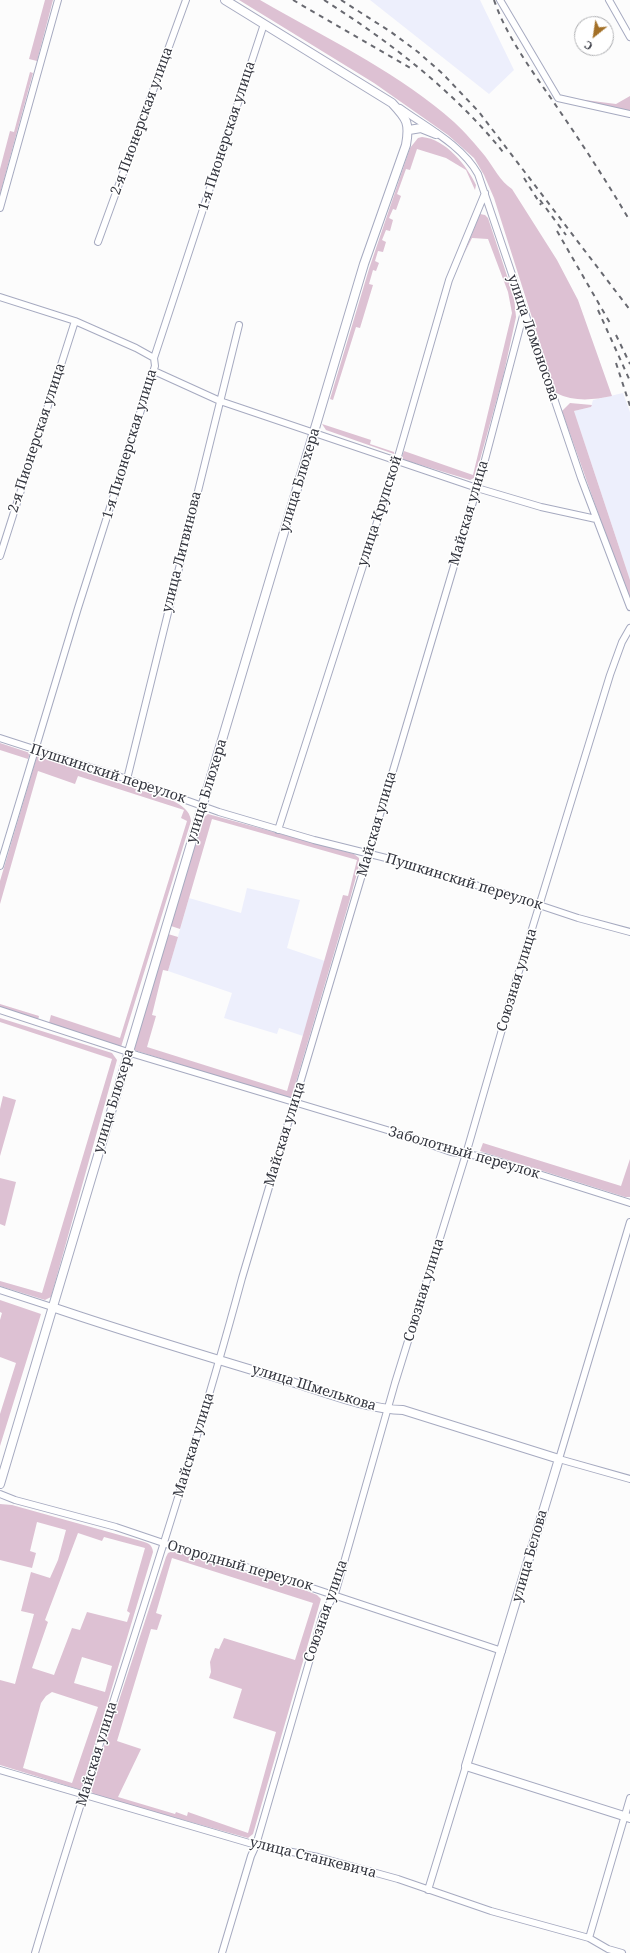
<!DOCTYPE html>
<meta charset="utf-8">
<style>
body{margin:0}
#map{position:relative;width:630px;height:1953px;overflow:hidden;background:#fcfcfc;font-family:"Noto Serif",serif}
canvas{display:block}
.north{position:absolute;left:574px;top:16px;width:40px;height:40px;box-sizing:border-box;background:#fff;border:1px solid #aeafb2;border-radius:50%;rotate:210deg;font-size:11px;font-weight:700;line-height:16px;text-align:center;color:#34363f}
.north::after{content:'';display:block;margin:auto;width:14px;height:18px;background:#a37027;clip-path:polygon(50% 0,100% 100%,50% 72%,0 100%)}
</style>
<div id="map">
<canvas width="630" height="1953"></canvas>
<div class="north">С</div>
</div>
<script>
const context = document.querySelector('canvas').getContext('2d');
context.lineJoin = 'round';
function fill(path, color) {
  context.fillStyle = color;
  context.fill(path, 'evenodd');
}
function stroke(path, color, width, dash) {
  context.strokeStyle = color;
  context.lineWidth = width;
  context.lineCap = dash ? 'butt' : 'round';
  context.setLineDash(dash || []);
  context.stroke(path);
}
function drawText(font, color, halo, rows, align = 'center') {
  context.font = font + ' "Noto Serif",serif';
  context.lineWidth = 3;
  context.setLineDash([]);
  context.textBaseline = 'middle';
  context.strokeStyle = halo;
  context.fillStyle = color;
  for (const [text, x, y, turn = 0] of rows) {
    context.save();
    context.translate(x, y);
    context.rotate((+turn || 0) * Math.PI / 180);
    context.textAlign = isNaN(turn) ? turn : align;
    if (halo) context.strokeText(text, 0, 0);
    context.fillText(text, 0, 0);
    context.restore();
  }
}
const built = new Path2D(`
 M370 0H480L514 70 489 94Z
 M623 393 630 412V580L574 411 591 407 593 400Z
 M247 888 300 900 287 948 325 961 303 1036 279 1028 277 1034 224 1018 232 993 168 971 189 898 241 913Z`);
const green = new Path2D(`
 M45 0H53L37 61 29 59Z
 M239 0H260L274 8C336 43 401 75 454 122 465 132 476 145 485 156 494 168 500 181 512 189L557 260 578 300 612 396C593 400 574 402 556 393L494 198 484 175 474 158 448 135 374 83Z
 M30 72 33 73 0 194V169L10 131 14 132Z
 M630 96V111L571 101 569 98 616 104Z
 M422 137C446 139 467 166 476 185L475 190 466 170 446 158 417 149 410 170 406 169 397 194 401 196 396 210 393 209 389 218 393 220 390 231 386 230 382 240 386 242 383 252 378 251 375 261 379 263 376 271 373 270 369 284 373 285 360 328 356 327 333 400 330 399 369 269 410 148 418 138Z
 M480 214 485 215 488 218 514 297 516 317 503 377 476 474 474 478 470 480 401 459 404 451 473 475 512 313 508 292 488 239 472 238 464 254Z
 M570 403 592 405 591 407 574 411 630 580V603L562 411Z
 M322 424 371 440 370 444 394 452V454L326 430Z
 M0 743 30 753 28 759 0 750Z
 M37 756 173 801C181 805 190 810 191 821L121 1047 49 1023 51 1015 120 1038 187 821 181 818 184 810 78 776 75 784 38 771 0 904V881Z
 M208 814 354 854 359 858V866L350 899 291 1099 134 1050 168 934 178 937 168 971 163 970 152 1015 156 1016 147 1047 287 1091 343 895 348 896 357 860 212 819 180 929 171 926 202 819Z
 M0 1004 39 1016 38 1020 0 1008Z
 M0 1018 112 1053 117 1060 51 1297 45 1300 0 1286V1281L42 1293 112 1059 0 1022Z
 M3 1096 16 1100 0 1156V1109Z
 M483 1143 621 1186 630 1159V1197H625L480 1151Z
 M0 1178 16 1182 5 1226 0 1224Z
 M0 1300 41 1314 0 1446V1414L16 1363 0 1357V1320L2 1313 0 1312Z
 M0 1504 12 1505 141 1541C148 1543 152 1544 153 1552L81 1790 0 1765V1680L15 1684 34 1614 21 1611 31 1572 50 1578 58 1560 66 1530 37 1522 30 1551 36 1553 32 1568 0 1560ZM78 1533 102 1541 104 1537 145 1548 127 1611 130 1613 127 1622 87 1612 80 1630 72 1628 54 1675 32 1668 48 1622 45 1620ZM82 1657 112 1666 105 1692 74 1683ZM52 1692 98 1707 72 1783 23 1768 41 1703 46 1696Z
 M173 1551 307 1591 317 1595 321 1599 253 1834 248 1838 94 1795 90 1789 166 1557 168 1553ZM172 1558 313 1603 295 1660 224 1638 219 1649 215 1648 210 1662 211 1672 209 1678 242 1689 233 1718 276 1732 248 1833 188 1812 187 1816 176 1812 175 1814 118 1797 141 1749 117 1741 151 1629 157 1630 162 1615 156 1613Z`);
const minor = new Path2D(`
 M500 0 558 98 630 114
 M609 0 630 37
 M400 108C426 127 462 145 478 174L581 478 630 607
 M0 208 58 0
 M98 242 186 0
 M0 297 75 321 136 348 154 358
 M154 371 220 401 477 488 541 507 596 519
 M0 556 75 321
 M0 738 127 779 219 812 314 840 390 859 512 896 578 918 630 932
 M127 779 239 325
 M278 830 397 460 449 280 485 193
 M0 866 78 608 155 366 154 358 264 24
 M0 1010 137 1055 397 1133 451 1152 485 1157 630 1203
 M630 1222 559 1459 630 1479
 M0 1290 52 1307
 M0 1494 15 1500 116 1527 178 1548 264 1572 502 1651
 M0 1770 256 1845 318 1857 398 1879 491 1911 589 1938 608 1949 622 1953
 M428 1890 466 1766
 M589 1938 630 1798
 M35 1953C102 1727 181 1505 242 1278L481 475 524 312
 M222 1953 251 1856 256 1845 323 1614 335 1594 395 1383 466 1154 516 981 610 675 622 642 630 628`);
const tertiary = new Path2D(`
 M409 130 421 128 436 134
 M52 1307C131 1334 212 1358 292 1382 324 1392 370 1410 403 1410L559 1459 466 1766 630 1818
 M0 1484 364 264 406 145C410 123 407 119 392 103L225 0`);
const rail = new Path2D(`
 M293 0 412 69
 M324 0C389 41 455 92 503 152
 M341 0 391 32 418 52 443 74 479 112 630 310
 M494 0C508 41 537 77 561 113 585 148 608 184 630 221
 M524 178 541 205
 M540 200 566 235
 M557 231 610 323
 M598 310 630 381
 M616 335 630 364
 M616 363 630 406`);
const streetNames = [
 ["2-я Пионерская улица",142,121,-70],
 ["1-я Пионерская улица",227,136,-72],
 ["улица Ломоносова",533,338,71],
 ["2-я Пионерская улица",37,438,-72],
 ["1-я Пионерская улица",130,444,-73],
 ["улица Блюхера",300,480,-73],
 ["улица Крупской",380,511,-72],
 ["Майская улица",469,513,-74],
 ["улица Литвинова",182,552,-76],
 ["Пушкинский переулок",108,774,18],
 ["улица Блюхера",207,791,-73],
 ["Майская улица",377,824,-74],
 ["Пушкинский переулок",464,882,17],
 ["Союзная улица",517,980,-73],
 ["улица Блюхера",114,1101,-73],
 ["Майская улица",285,1134,-73],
 ["Заболотный переулок",464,1153,16],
 ["Союзная улица",424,1290,-73],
 ["улица Шмелькова",314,1388,17],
 ["Майская улица",194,1445,-73],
 ["улица Белова",530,1556,-74],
 ["Огородный переулок",240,1566,16],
 ["Союзная улица",326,1611,-71],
 ["Майская улица",97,1754,-73],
 ["улица Станкевича",313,1858,14]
];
fill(built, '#edeffc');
fill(green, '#ddc1d3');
stroke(minor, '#a6aac0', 8);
stroke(tertiary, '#a6aac0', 10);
stroke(minor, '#fff', 6);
stroke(tertiary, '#fff', 8);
stroke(rail, '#686970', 2, [5, 5]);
drawText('14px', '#34363f', '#fff', streetNames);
</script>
